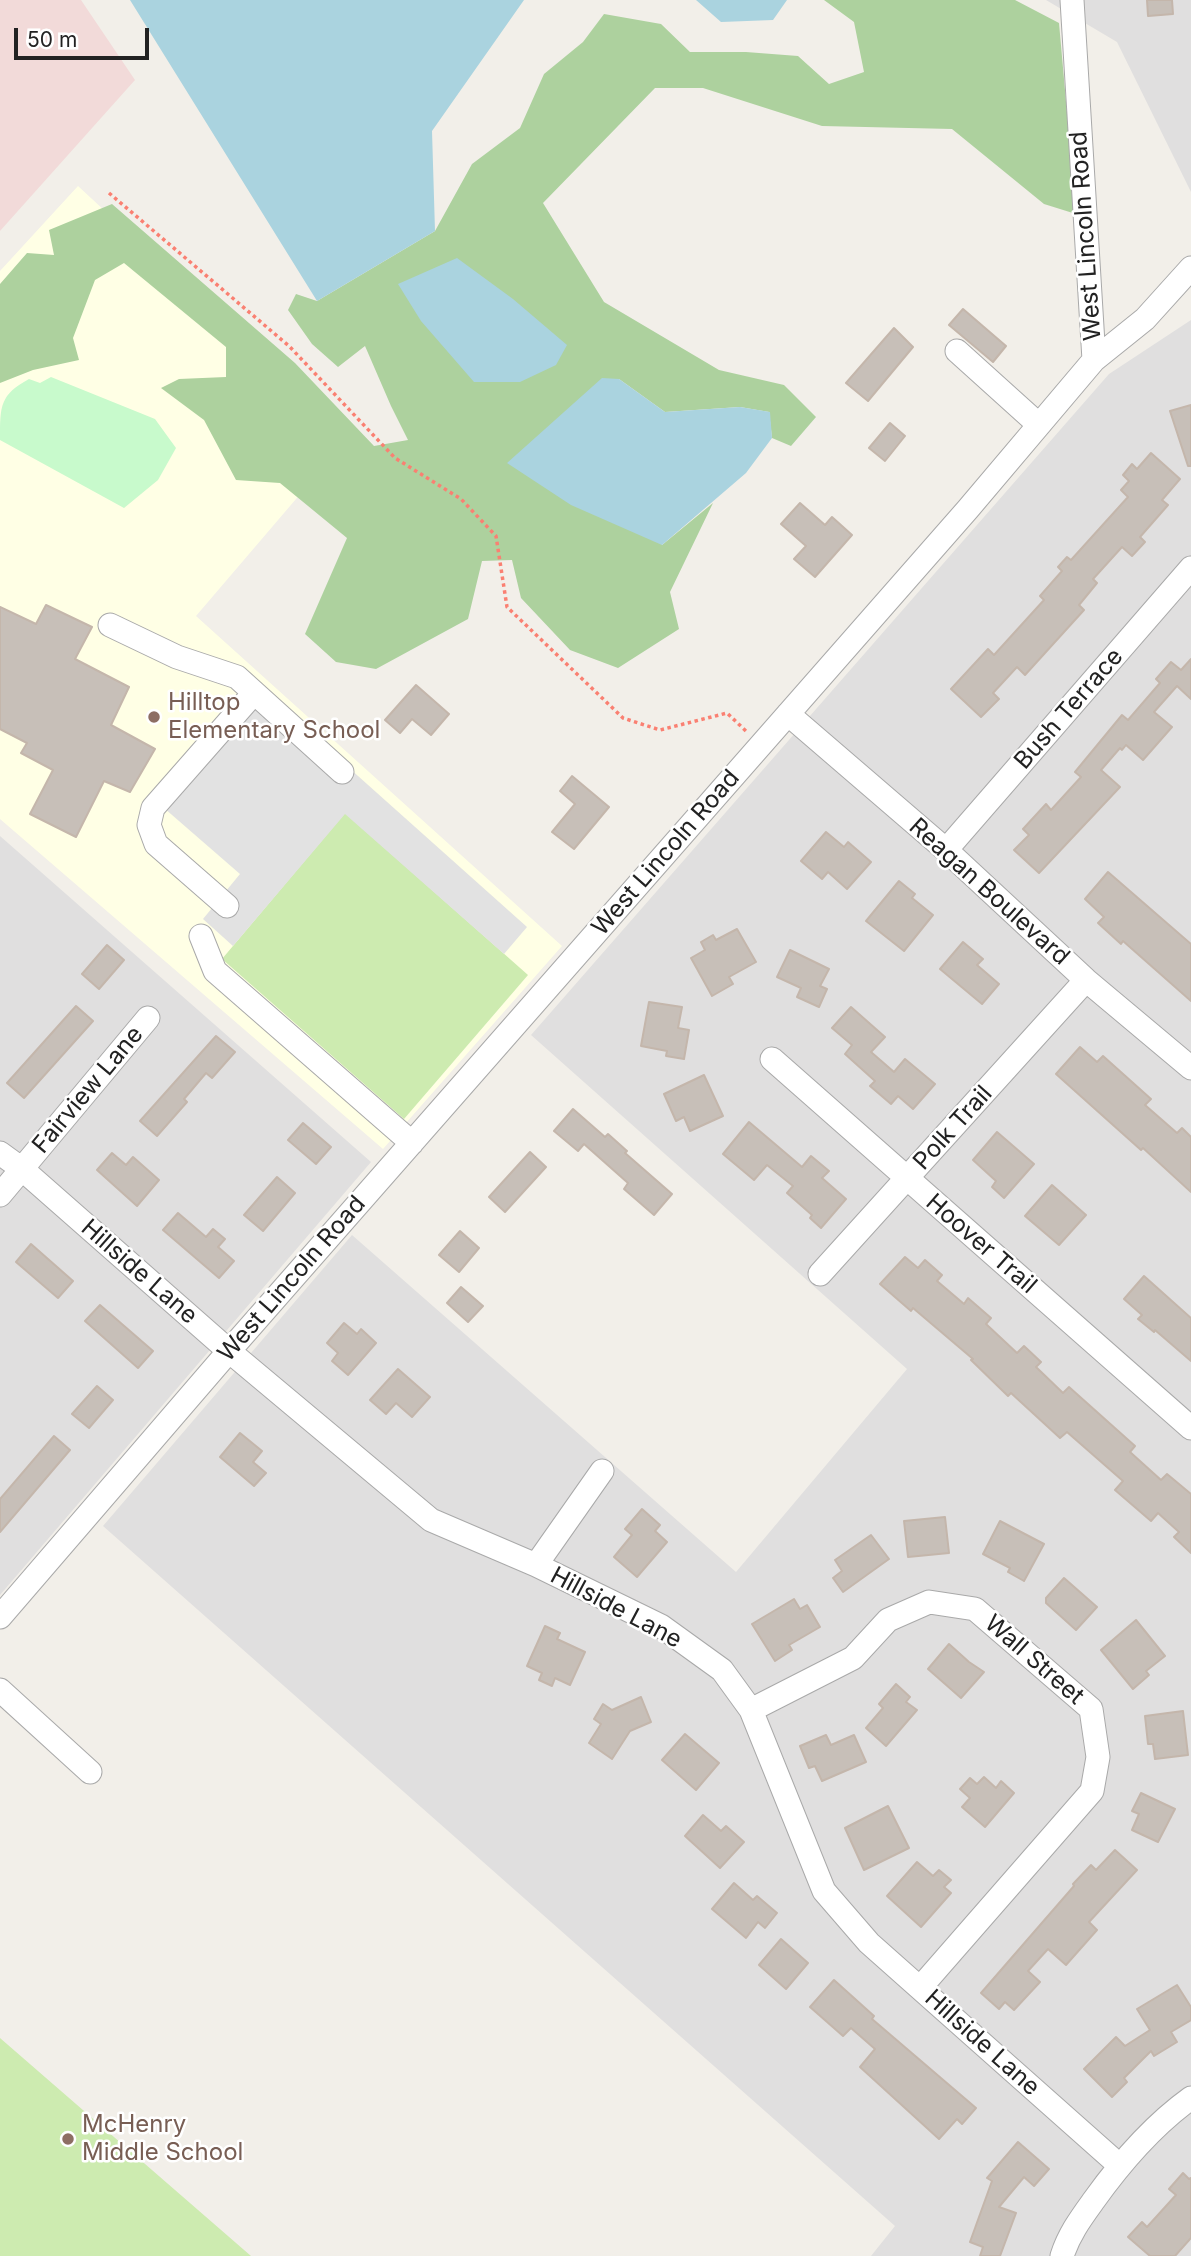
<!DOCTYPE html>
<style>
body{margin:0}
#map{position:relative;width:1191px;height:2256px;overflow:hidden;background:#f2efe9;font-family:Inter,sans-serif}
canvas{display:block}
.scale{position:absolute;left:14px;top:28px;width:135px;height:32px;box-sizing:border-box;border:4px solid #222;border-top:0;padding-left:9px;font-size:21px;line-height:24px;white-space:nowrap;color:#222;-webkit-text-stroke:5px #fff;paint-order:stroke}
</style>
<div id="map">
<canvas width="1191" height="2256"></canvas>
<div class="scale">50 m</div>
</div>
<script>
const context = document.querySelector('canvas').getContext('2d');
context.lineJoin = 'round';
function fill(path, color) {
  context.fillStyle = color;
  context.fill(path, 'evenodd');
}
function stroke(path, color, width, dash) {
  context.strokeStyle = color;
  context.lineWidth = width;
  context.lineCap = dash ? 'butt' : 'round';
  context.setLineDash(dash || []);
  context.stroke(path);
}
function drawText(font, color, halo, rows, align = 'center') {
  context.font = font + ' Inter,sans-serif';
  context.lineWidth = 5;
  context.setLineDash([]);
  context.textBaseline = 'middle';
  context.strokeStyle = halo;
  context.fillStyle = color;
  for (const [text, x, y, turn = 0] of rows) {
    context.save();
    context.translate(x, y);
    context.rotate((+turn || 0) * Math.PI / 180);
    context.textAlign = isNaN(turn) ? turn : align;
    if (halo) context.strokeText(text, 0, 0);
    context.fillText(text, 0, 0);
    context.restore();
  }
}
const residential = new Path2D(`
 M1046 0H1191V192L1117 42Z
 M1191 320V2256H871L895 2226 103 1526 352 1235 736 1572 907 1369 531 1035 1109 374Z
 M0 836 371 1162 0 1595Z`);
const commercial = new Path2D(`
 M0 0H81L135 80 0 231Z`);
const education = new Path2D(`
 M78 186 349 437 196 616 562 946 383 1149 0 819V271Z`);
const grass = new Path2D(`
 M345 813 528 975 404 1119 222 959Z
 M0 2038 251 2256H0Z`);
const forest = new Path2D(`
 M824 0H1015L1059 23 1076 214 1044 204 952 129 822 126 703 88H655L543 203 604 302 719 370 784 385 816 417 791 446 772 438 769 412 740 407 665 412 619 379 662 545 713 503 670 592 679 629 618 668 570 650 521 598 512 560 482 561 468 619 376 669 336 662 305 634 347 538 280 483 236 480 204 420 161 388 179 379 226 377V347L124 263 95 280 73 338 79 360 33 370 0 383V284L27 253 54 255 49 230 112 204 295 363 374 446 408 440 391 406 365 346 338 367 312 344 288 310 296 294 317 301 435 231 472 164 520 128 544 74 583 42 604 14 661 24 690 52H746L798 56 829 84 864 72 854 22Z`);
const park = new Path2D(`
 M51 377 155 419 176 448 158 480 124 508 0 440C0 405 0 395 29 379L40 383Z`);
const parking = new Path2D(`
 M264 692 527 927 504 954 345 814 233 946 203 919 240 874 164 808Z`);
const water = new Path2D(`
 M130 0H524L432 131 435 231 317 301Z
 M696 0H787L773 20 721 22Z
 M457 258 513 299 567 345 556 365 520 382H474L421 321 398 284Z
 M602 378 619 379 665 412 740 407 770 412 772 438 746 473 662 545 571 505 507 463Z`);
const building = new Path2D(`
 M1147 0H1172L1173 14 1148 16Z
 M963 309 1006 346 993 362 949 325Z
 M894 328 913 347 868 401 846 383Z
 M1191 405V466H1188L1170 411Z
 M890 423 905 436 885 461 869 448Z
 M1151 453 1180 479 1162 500 1168 505 1140 537 1145 542 1132 556 1122 547 1093 579 1097 583 1079 605 1084 610 1025 675 1017 667 993 693 999 699 981 717 951 689 988 649 994 655 1044 600 1040 596 1062 571 1058 567 1067 557 1071 560 1128 497 1121 490 1129 481 1123 475 1132 464 1137 469Z
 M800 503 825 525 832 517 852 535 815 577 794 559 806 546 781 524Z
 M46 605 92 627 75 659 129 687 111 725 155 749 130 792 104 781 76 837 30 814 53 770 21 753 27 743 0 729V607L36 624Z
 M1191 659V699L1177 686 1154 712 1172 727 1143 760 1126 745 1122 750 1120 748 1101 770 1120 787 1039 873 1014 850 1029 835 1023 829 1046 804 1051 810 1081 777 1075 772 1122 715 1128 720 1160 683 1156 679 1171 662 1181 670Z
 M416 685 449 714 431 735 412 719 400 733 385 720Z
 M572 776 609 807 574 849 552 832 575 804 560 791Z
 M826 832 844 847 848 842 871 862 847 889 828 872 822 879 801 861Z
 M1108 872 1191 944V1001L1123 941 1121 944 1098 923 1104 917 1085 899Z
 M899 881 915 894 912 898 933 915 904 951 866 921Z
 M737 929 756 962 729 977 733 984 712 996 691 958 705 950 701 942 713 935 716 940Z
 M963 942 983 959 977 965 999 984 982 1004 940 969Z
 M107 945 124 960 99 989 82 974Z
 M790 950 829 969 820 986 827 989 819 1007 797 997 801 988 777 977Z
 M649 1002 682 1007 678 1028 689 1030 684 1059 666 1056 667 1051 641 1046Z
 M76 1006 93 1021 24 1098 7 1083Z
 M851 1007 885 1037 871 1052 894 1072 905 1059 935 1084 913 1109 898 1096 891 1104 870 1086 875 1081 845 1054 852 1045 832 1028Z
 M216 1036 235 1052 212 1078 206 1073 184 1099 187 1102 157 1136 140 1121Z
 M1080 1047 1097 1062 1103 1056 1151 1099 1145 1105 1177 1133 1182 1128 1191 1137V1192L1143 1148 1141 1150 1056 1074Z
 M704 1075 723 1116 690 1131 684 1117 676 1121 664 1094Z
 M573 1109 605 1137 608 1134 627 1151 625 1153 672 1194 654 1215 624 1189 628 1183 584 1144 578 1151 554 1131Z
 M749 1122 802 1167 811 1156 829 1171 822 1178 846 1199 821 1228 810 1218 812 1215 787 1193 793 1186 767 1165 754 1180 723 1154Z
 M303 1123 331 1147 316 1164 288 1140Z
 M997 1132 1034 1164 1004 1198 992 1187 996 1181 973 1160Z
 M530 1152 546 1167 505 1212 489 1197Z
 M112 1153 126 1165 133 1157 159 1180 137 1206 97 1170Z
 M277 1177 295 1193 263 1231 244 1215Z
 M1052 1185 1086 1215 1059 1245 1025 1216Z
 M178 1213 206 1237 213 1229 225 1239 218 1247 234 1261 219 1278 163 1230Z
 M460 1231 479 1248 459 1272 439 1255Z
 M31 1244 73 1281 58 1298 16 1262Z
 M905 1257 918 1268 925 1260 942 1275 937 1281 964 1304 968 1298 991 1318 986 1324 1017 1353 1024 1346 1041 1362 1036 1367 1063 1393 1069 1387 1135 1446 1130 1452 1161 1480 1167 1474 1191 1494V1553L1174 1537 1179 1532 1158 1513 1151 1521 1115 1490 1123 1481 1067 1432 1060 1438 1011 1393 1008 1396 971 1360 973 1359 913 1308 911 1311 880 1284Z
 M1144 1276 1191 1318V1361L1155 1330 1154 1332 1138 1319 1142 1315 1124 1299Z
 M461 1287 483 1306 468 1322 447 1303Z
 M100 1305 153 1351 138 1368 85 1321Z
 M344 1323 357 1334 361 1329 376 1343 348 1375 332 1361 338 1353 327 1343Z
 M398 1369 430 1397 412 1417 396 1403 386 1414 370 1400Z
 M97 1386 113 1400 89 1428 72 1414Z
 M240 1433 262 1451 253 1462 266 1473 254 1486 220 1457Z
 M54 1436 70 1450 0 1532V1499Z
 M642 1509 660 1525 655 1531 667 1542 637 1577 614 1557 632 1535 625 1529Z
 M945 1517 949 1553 908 1557 904 1521Z
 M1000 1521 1044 1544 1024 1581 1008 1572 1010 1568 983 1554Z
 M871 1535 889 1559 843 1592 833 1578 842 1571 835 1560Z
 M1064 1578 1097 1607 1076 1630 1046 1603V1598Z
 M794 1599 800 1609 807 1605 820 1627 789 1645 792 1650 775 1661 752 1624Z
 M1136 1620 1165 1656 1146 1671 1149 1675 1133 1689 1101 1650Z
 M545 1626 560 1633 557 1639 585 1652 570 1685 555 1678 552 1686 539 1680 542 1673 527 1666Z
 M949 1644 969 1662 984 1672 961 1698 928 1669Z
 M896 1684 910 1697 906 1702 917 1710 886 1746 866 1728 883 1708 879 1704Z
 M641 1697 651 1722 630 1731 612 1759 589 1743 601 1724 594 1719 603 1704 612 1710Z
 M1183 1711 1188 1755 1155 1759 1153 1744H1148L1145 1716Z
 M685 1734 719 1763 696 1790 662 1760Z
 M826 1735 831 1745 854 1735 866 1762 822 1781 815 1766 809 1768 800 1746Z
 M984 1777 996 1788 1001 1781 1014 1793 985 1827 962 1807 970 1798 960 1789 970 1778 977 1784Z
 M1141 1793 1175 1809 1158 1842 1132 1830 1139 1814 1132 1811Z
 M888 1806 909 1848 864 1870 845 1828Z
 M703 1815 721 1831 726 1826 744 1842 720 1868 685 1836Z
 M1115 1850 1137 1870 1089 1922 1097 1930 1066 1965 1048 1949 1028 1971 1040 1982 1014 2010 1005 2002 999 2009 981 1993 1074 1886 1073 1884 1091 1865 1096 1870Z
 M917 1862 933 1876 939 1870 951 1880 944 1887 951 1893 921 1927 887 1896Z
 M734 1883 753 1900 757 1896 777 1913 765 1928 758 1922 746 1938 712 1909Z
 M781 1939 808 1963 786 1989 759 1965Z
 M834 1980 874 2016 872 2019 976 2108 962 2124 957 2119 939 2139 860 2067 875 2049 851 2028 843 2036 810 2007Z
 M1177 1985 1191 2007V2020L1171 2032 1177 2042 1154 2056 1151 2051 1124 2078 1127 2082 1112 2097 1084 2069 1116 2037 1125 2046 1150 2030 1137 2009Z
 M1018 2142 1049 2169 1034 2186 1024 2177 999 2207 1016 2213 1000 2256H980L983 2247 970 2242 992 2181 987 2178Z
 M1183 2173 1189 2179 1191 2178V2238L1175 2256H1150L1128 2237 1142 2222 1147 2227 1176 2195 1169 2189Z`);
const path = new Path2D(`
 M109 193 289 346 395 458 461 499 496 536 507 607 623 718 660 730 727 713 747 732`);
const minor = new Path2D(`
 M957 351 1039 425
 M1094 360 1145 319 1191 268
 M110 625 177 657 237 677 342 772
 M788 714 946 850 1086 980 1191 1068
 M946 850 1191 568
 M227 906 156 844 149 825 153 808 254 693
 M201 936 215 971 412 1143
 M772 1059 1191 1428
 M0 1153 22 1169 229 1351 431 1520 536 1565 661 1626 722 1670 751 1710 824 1891 869 1943 1119 2165
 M0 1195 148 1018
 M820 1274 1086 980
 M536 1565 602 1471
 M0 1617 229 1351 968 509 1094 360 1072 0
 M0 1690 90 1772
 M751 1710 853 1658 888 1620 929 1602 975 1609 1091 1709 1098 1757 1092 1791 920 1988
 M1062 2256C1069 2234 1081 2218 1094 2200 1122 2161 1152 2126 1191 2098`);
const markers = [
 [154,717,7,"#8d6e63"],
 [68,2139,7,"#8d6e63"]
];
const streetNames = [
 ["West Lincoln Road",1086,236,-94],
 ["Bush Terrace",1069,709,-49],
 ["West Lincoln Road",666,853,-49],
 ["Reagan Boulevard",989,892,42],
 ["Fairview Lane",88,1090,-50],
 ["Polk Trail",953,1128,-48],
 ["Hoover Trail",981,1244,41],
 ["Hillside Lane",139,1272,41],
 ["West Lincoln Road",292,1279,-49],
 ["Hillside Lane",616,1608,28],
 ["Wall Street",1034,1660,41],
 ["Hillside Lane",982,2043,42]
];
const educationNames = [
 ["Hilltop",168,703],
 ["Elementary School",168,731],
 ["McHenry",82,2125],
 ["Middle School",82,2153]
];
fill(residential, '#e0dfdf');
fill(commercial, '#f2dad9');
fill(education, '#ffffe5');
fill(grass, '#cdebb0');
fill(forest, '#add19e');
fill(park, '#c8facc');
fill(parking, '#e2e2e2');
fill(water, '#aad3df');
fill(building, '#c7bfb8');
stroke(building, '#c4b6ab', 2);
stroke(minor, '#a9a9a9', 25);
stroke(path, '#fa8072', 3.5, [3.5, 3.5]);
stroke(minor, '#fff', 23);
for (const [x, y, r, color] of markers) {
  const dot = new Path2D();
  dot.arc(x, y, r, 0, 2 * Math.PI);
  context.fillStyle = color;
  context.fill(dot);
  stroke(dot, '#fff', 2.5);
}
drawText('24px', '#222', '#fff', streetNames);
drawText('24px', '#785e54', '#fff', educationNames, 'left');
</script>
